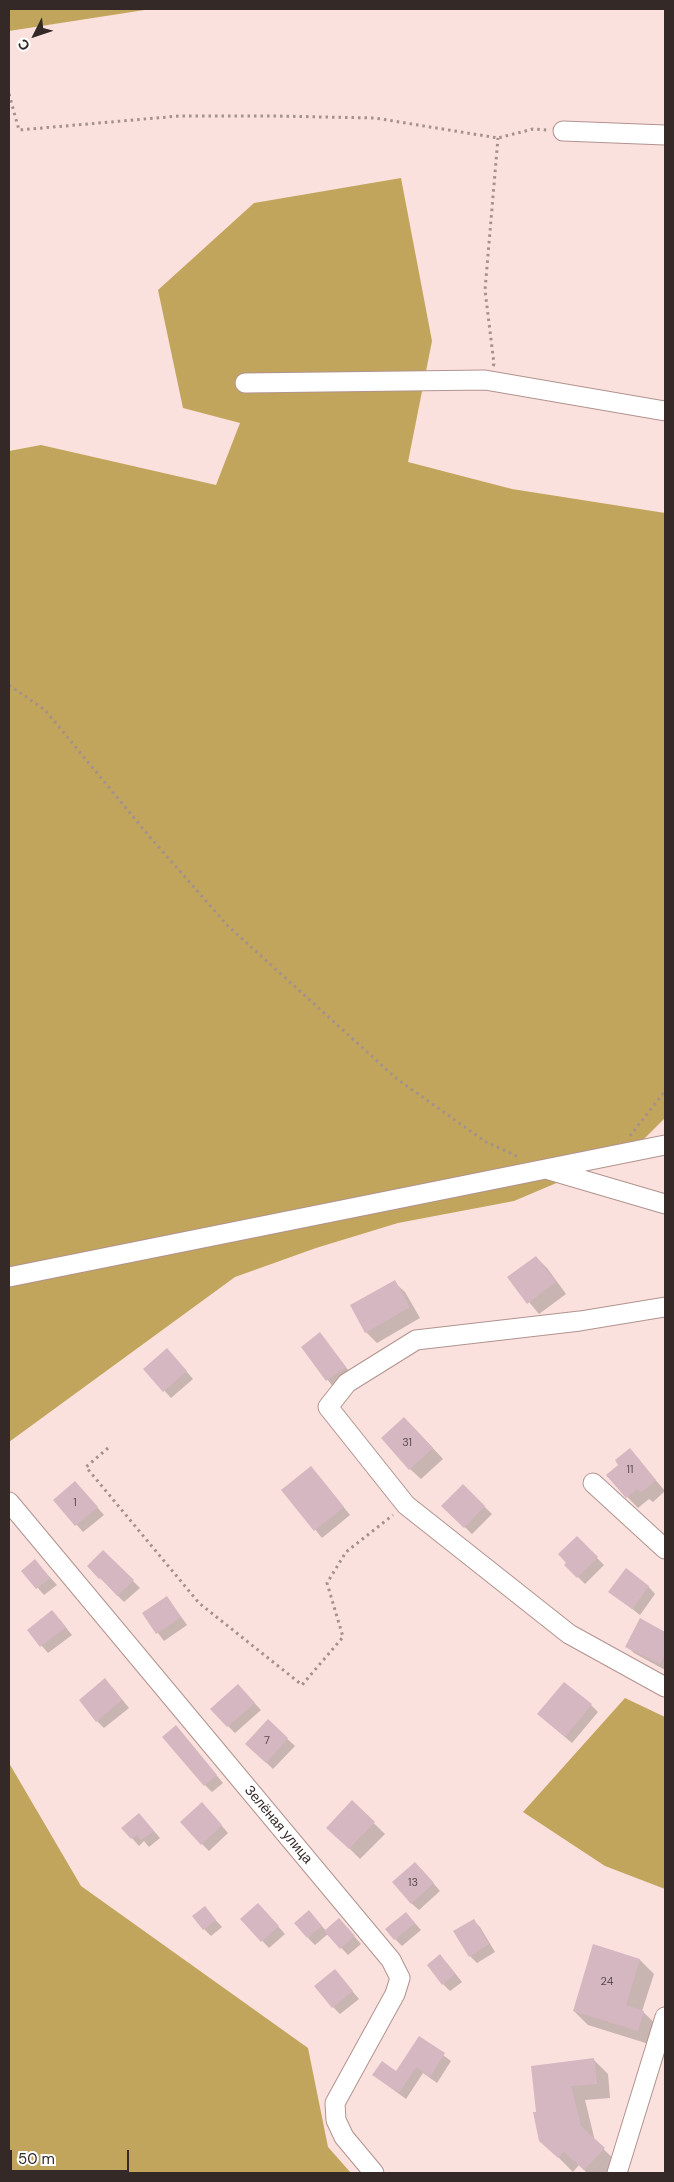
<!DOCTYPE html>
<meta charset="utf-8">
<style>
body{margin:0}
#map{position:relative;width:674px;height:2182px;overflow:hidden;background:#fbe1dd;font-family:"DM Sans",sans-serif}
canvas{display:block}
.frame{position:absolute;inset:0;border:10px solid #352927;pointer-events:none}
.north{position:absolute;left:10px;top:10px;width:50px;height:50px;-webkit-text-stroke:4px #fff;paint-order:stroke;rotate:229deg;font-size:14px;font-weight:700;line-height:20px;text-align:center;color:#352927}
.north::after{content:'';display:block;margin:auto;width:18px;height:22px;background:#352927;clip-path:polygon(50% 0,100% 100%,50% 72%,0 100%)}
.scale{position:absolute;left:10px;top:2150px;width:119px;height:22px;box-sizing:border-box;border:2px solid #352927;border-top:0;padding-left:6px;font-size:15px;line-height:18px;white-space:nowrap;color:#352927;-webkit-text-stroke:4px #fff;paint-order:stroke}
</style>
<div id="map">
<canvas width="674" height="2182"></canvas>
<div class="frame"></div>
<div class="north">С</div>
<div class="scale">50 m</div>
</div>
<script>
const context = document.querySelector('canvas').getContext('2d');
context.lineJoin = 'round';
function fill(path, color) {
  context.fillStyle = color;
  context.fill(path, 'evenodd');
}
function stroke(path, color, width, dash) {
  context.strokeStyle = color;
  context.lineWidth = width;
  context.lineCap = dash ? 'butt' : 'round';
  context.setLineDash(dash || []);
  context.stroke(path);
}
function drawText(font, color, halo, rows, align = 'center') {
  context.font = font + ' "DM Sans",sans-serif';
  context.lineWidth = 4.5;
  context.setLineDash([]);
  context.textBaseline = 'middle';
  context.strokeStyle = halo;
  context.fillStyle = color;
  for (const [text, x, y, turn = 0] of rows) {
    context.save();
    context.translate(x, y);
    context.rotate((+turn || 0) * Math.PI / 180);
    context.textAlign = isNaN(turn) ? turn : align;
    if (halo) context.strokeText(text, 0, 0);
    context.fillText(text, 0, 0);
    context.restore();
  }
}
const forest = new Path2D(`
 M9 9H151L9 31Z
 M401 178 432 341 408 462 512 489 665 513V1118L632 1151 514 1201 398 1223 316 1248 235 1277 9 1442V451L41 445 216 485 240 423 183 408 158 290 254 203Z
 M625 1698 665 1717V1889L605 1866 523 1812Z
 M9 1763 81 1886 308 2048 328 2147 351 2173H9Z`);
const shadow = new Path2D(`
 M536 1257 547 1268 566 1294 539 1314 509 1278Z
 M394 1282 405 1292 420 1318 377 1343 366 1332Z
 M320 1334 352 1375 334 1388 302 1347Z
 M174 1357 193 1379 171 1398 145 1369Z
 M415 1429 443 1459 421 1479 410 1469Z
 M630 1450 665 1491 653 1502 649 1499 638 1508 607 1476 620 1465Z
 M318 1475 350 1515 322 1538 283 1490Z
 M463 1486 492 1514 472 1534 443 1506Z
 M82 1490 104 1515 83 1532 55 1500Z
 M577 1538 604 1565 585 1584 566 1565Z
 M103 1551 140 1588 124 1602 88 1566Z
 M35 1561 57 1585 44 1595 23 1571Z
 M648 1586 655 1594 640 1615 610 1592Z
 M167 1597 187 1625 164 1641 143 1613Z
 M59 1619 72 1635 48 1653 28 1630Z
 M640 1620 665 1633V1670L634 1653 627 1646Z
 M112 1687 129 1708 104 1728 97 1721Z
 M245 1693 261 1710 235 1733 228 1726Z
 M591 1705 598 1712 572 1743 546 1721Z
 M268 1721 295 1746 273 1769 247 1744Z
 M176 1727 223 1783 212 1792 205 1785Z
 M352 1802 385 1834 360 1859 328 1827Z
 M209 1811 228 1833 209 1851 202 1844Z
 M146 1822 160 1838 149 1847 144 1841 139 1846 123 1828Z
 M422 1870 440 1891 419 1910 411 1903Z
 M265 1912 285 1934 269 1948 242 1919Z
 M211 1915 222 1927 211 1936 204 1929Z
 M316 1919 326 1931 346 1927 361 1944 348 1955 328 1934 315 1945 308 1938Z
 M473 1920 480 1927 495 1952 477 1963 470 1956Z
 M413 1921 421 1930 402 1946 395 1939Z
 M594 1946 640 1960 654 1974 642 2011 658 2026 652 2045 588 2025 574 2011Z
 M447 1963 462 1982 450 1991 443 1984Z
 M335 1971 359 1999 340 2014 333 2007Z
 M420 2038 451 2061 437 2083 423 2073 406 2099 373 2075 397 2072Z
 M593 2059 608 2074 610 2098 585 2100 595 2141 618 2163 608 2173H587L579 2165 573 2172 553 2152 537 2113Z`);
const building = new Path2D(`
 M536 1256 556 1282 527 1304 507 1277Z
 M395 1280 410 1307 365 1333 350 1305Z
 M320 1332 346 1367 326 1381 301 1347Z
 M167 1348 187 1371 163 1392 143 1369Z
 M404 1417 433 1448 409 1470 381 1438Z
 M630 1448 656 1480 642 1492 637 1489 626 1498 606 1475 618 1465 615 1460Z
 M311 1466 344 1507 314 1531 281 1490Z
 M75 1481 98 1507 75 1526 53 1500Z
 M463 1484 485 1506 464 1528 441 1506Z
 M577 1536 598 1557 577 1578 564 1565 566 1563 558 1554Z
 M103 1550 134 1580 117 1596 101 1578 99 1579 87 1566Z
 M35 1559 50 1578 36 1589 21 1571Z
 M626 1568 649 1586 632 1609 608 1592Z
 M167 1596 181 1617 156 1634 142 1613Z
 M52 1610 66 1627 40 1647 27 1630Z
 M640 1618 665 1632V1654L660 1664 625 1647Z
 M105 1678 122 1700 96 1722 79 1700Z
 M564 1682 592 1704 565 1737 537 1714Z
 M238 1684 255 1703 227 1727 210 1709Z
 M268 1719 288 1738 266 1763 245 1744Z
 M176 1725 217 1775 204 1786 162 1737Z
 M352 1800 375 1822 349 1849 326 1828Z
 M202 1802 222 1825 201 1845 180 1822Z
 M139 1813 154 1831 141 1840 137 1835 131 1839 121 1828Z
 M415 1862 434 1883 411 1904 392 1882Z
 M258 1903 279 1926 261 1942 240 1919Z
 M205 1906 216 1920 203 1930 192 1916Z
 M309 1910 322 1926 307 1938 294 1923Z
 M406 1912 415 1923 394 1940 385 1929Z
 M339 1918 355 1936 340 1949 324 1931Z
 M474 1919 489 1944 469 1957 453 1931Z
 M593 1944 640 1959 626 2005 644 2011 638 2031 573 2011Z
 M440 1954 455 1974 442 1985 427 1965Z
 M335 1969 353 1991 332 2008 314 1986Z
 M419 2036 445 2053 430 2077 416 2067 399 2093 372 2075 382 2061 396 2071Z
 M594 2058 597 2084 571 2086 581 2126 605 2148 584 2170 564 2152 558 2158 539 2141 533 2112H536L531 2066Z`);
const path = new Path2D(`
 M9 94 19 130 179 116H275L375 118 498 138 533 129 547 130
 M493 366 494 364 485 290 498 138
 M9 685 45 710 149 836 228 926 397 1079 486 1142 519 1157
 M630 1136 665 1091
 M108 1448 86 1467 199 1603 302 1685 343 1637 327 1583 346 1552 393 1515`);
const minor = new Path2D(`
 M563 131 665 135
 M245 383 485 380 665 411
 M549 1170 665 1204
 M9 1277 665 1145
 M665 1307 580 1321 416 1340 347 1383 328 1407 406 1505 569 1634 665 1687
 M593 1483 665 1549
 M9 1502 391 1960 400 1978 395 1994 335 2103 336 2120 344 2137 374 2173
 M617 2173 665 2017`);
const numberNames = [
 ["31",407,1443],
 ["11",630,1470],
 ["1",75,1503],
 ["7",267,1741],
 ["13",413,1883],
 ["24",607,1982]
];
const streetNames = [
 ["Зелёная улица",278,1825,50]
];
fill(forest, '#c2a55c');
fill(shadow, '#0003');
fill(building, '#d5b7c2');
stroke(minor, '#b1938f', 21);
stroke(path, '#a4908d', 3, [2.5, 4]);
stroke(minor, '#fff', 19);
drawText('11px', '#5d4c4e', null, numberNames);
drawText('14px', '#352927', '#fff', streetNames);
</script>
